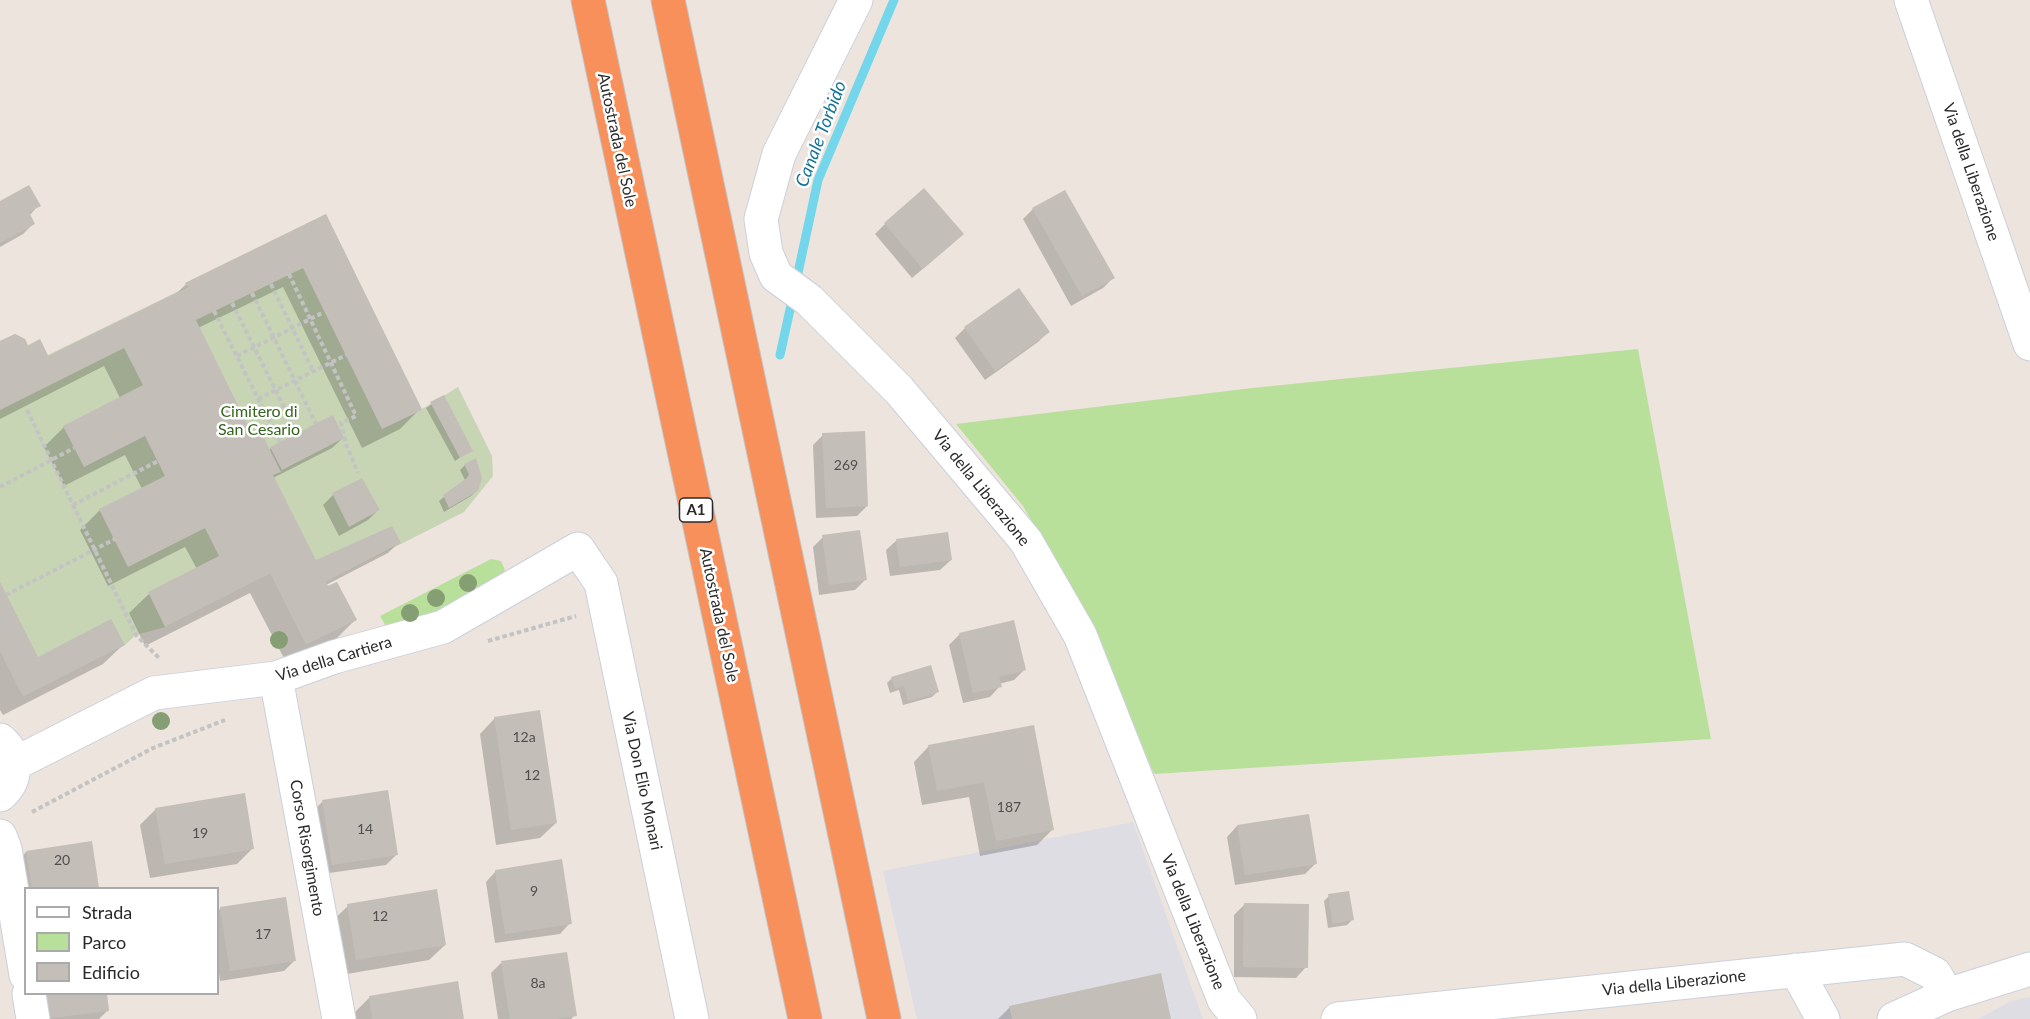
<!DOCTYPE html>
<style>
body{margin:0}
#map{position:relative;width:2030px;height:1019px;overflow:hidden;background:#ece4dd;font-family:Lato,sans-serif}
canvas{display:block}
.legend{position:absolute;left:24px;top:887px;width:195px;height:108px;box-sizing:border-box;background:#fff;border:2px solid #aaa;margin:0;padding:8px 10px;list-style:none;font-size:18px;color:#2a2a2a}
.legend li{display:flex;align-items:center;gap:12px;height:30px}
.legend b{width:30px;border:2px solid #aaa}
</style>
<div id="map">
<canvas width="2030" height="1019"></canvas>
<ul class="legend">
<li><b style="height:8px;background:#fff"></b>Strada</li>
<li><b style="height:16px;background:#b9e09b"></b>Parco</li>
<li><b style="height:16px;background:#c4beb9"></b>Edificio</li>
</ul>
</div>
<script>
const context = document.querySelector('canvas').getContext('2d');
context.lineJoin = 'round';
function fill(path, color) {
  context.fillStyle = color;
  context.fill(path, 'evenodd');
}
function stroke(path, color, width, dash) {
  context.strokeStyle = color;
  context.lineWidth = width;
  context.lineCap = dash ? 'butt' : 'round';
  context.setLineDash(dash || []);
  context.stroke(path);
}
function drawText(font, color, halo, rows, align = 'center') {
  context.font = font + ' Lato,sans-serif';
  context.lineWidth = 5;
  context.setLineDash([]);
  context.textBaseline = 'middle';
  context.strokeStyle = halo;
  context.fillStyle = color;
  for (const [text, x, y, turn = 0] of rows) {
    context.save();
    context.translate(x, y);
    context.rotate((+turn || 0) * Math.PI / 180);
    context.textAlign = isNaN(turn) ? turn : align;
    if (halo) context.strokeText(text, 0, 0);
    context.fillText(text, 0, 0);
    context.restore();
  }
}
const industrial = new Path2D(`
 M1133 822 1203 1019H917L883 871Z
 M2030 997V1019H1978L2011 1001Z`);
const green = new Path2D(`
 M1638 349 1711 739 1154 774 1095 632 1023 506 956 424 1252 388Z
 M491 559 501 561 505 570 499 582 414 625 387 628 380 616Z`);
const cemetery = new Path2D(`
 M326 214 422 409 458 387 492 456 493 476 464 512 326 582 328 586 337 582 357 620 306 645 270 574 165 627 136 635 125 645 23 697 0 652V341L15 334 25 339 28 345 40 339 48 355 187 287 186 283Z`);
const shadow = new Path2D(`
 M0 203 39 205 29 216 33 224 23 234 0 247Z
 M1033 209 1113 278 1103 288 1071 306 1023 219Z
 M326 216 420 409 400 429 362 448 283 287 198 328 251 436 268 451 271 448 343 438 332 448 273 478 315 563 399 542 388 553 326 585 355 620 335 640 287 664 250 593 145 646 129 613 149 594 197 569 185 547 108 586 80 530 100 510 142 489 125 455 64 486 44 447 64 427 120 398 104 366 0 419V342L27 348 47 358 175 295 186 284Z
 M885 224 952 244 912 278 875 234Z
 M965 328 1048 332 1038 342 985 380 955 338Z
 M443 397 471 450 455 461 426 408Z
 M823 435 867 506 857 516 816 518 813 445Z
 M465 465 477 490 471 496 444 512 439 501 465 480 460 470Z
 M333 495 378 510 368 520 339 536 323 505Z
 M823 537 865 580 855 590 819 595 813 547Z
 M897 540 951 560 940 570 890 576 886 550Z
 M0 585 37 659 123 645 103 664 3 715 0 710Z
 M960 634 1024 670 1014 680 999 684 1000 686 990 697 963 703 949 645Z
 M892 678 937 692 932 697 903 705 899 690 890 693 887 683Z
 M495 718 556 823 540 838 496 845 480 734Z
 M1033 727 1052 830 1037 845 980 856 969 797 922 805 914 762 929 746Z
 M322 802 397 854 386 865 322 874 312 812Z
 M156 809 253 848 237 864 150 878 140 825Z
 M1237 826 1315 864 1305 874 1235 885 1227 837Z
 M91 843 98 888H26L16 863 26 852Z
 M496 871 570 923 560 934 495 943 486 882Z
 M1329 896 1352 920 1347 925 1328 928 1324 901Z
 M1244 905 1306 967 1296 978 1234 977V915Z
 M348 906 445 945 429 960 341 975 332 921Z
 M221 908 294 961 284 971 220 981 218 966V911Z
 M501 963 575 1015 571 1019H498L491 973Z
 M27 994H105L108 1010 99 1019H31Z
 M369 998 463 1019H355L354 1013Z
 M1010 1007 1170 1019H998Z`);
const stream = new Path2D(`
 M796 282 818 180 894 0
 M780 355 793 296`);
const building = new Path2D(`
 M29 185 41 206 29 212 35 224 0 243V201Z
 M924 188 964 234 923 269 884 223Z
 M1065 190 1115 278 1082 296 1032 208Z
 M326 214 422 410 382 429 303 268 196 320 252 434 260 430 281 472 273 475 316 560 392 526 401 543 326 582 328 586 337 582 357 620 306 645 270 574 165 627 148 592 219 556 205 528 128 567 99 509 165 476 145 436 84 467 63 426 143 385 124 348 0 410V341L15 334 25 339 28 346 40 339 48 356 188 287 185 283Z
 M1019 288 1050 332 995 371 964 327Z
 M444 395 473 451 460 458 430 402Z
 M333 415 344 438 282 470 270 447Z
 M865 431 868 506 826 508 822 433Z
 M476 458 482 478 478 491 449 508 443 495 467 478 469 474 464 464Z
 M362 478 380 510 349 527 332 493Z
 M860 530 867 580 829 585 822 535Z
 M948 532 952 560 900 567 896 539Z
 M0 582 38 657 111 619 125 645 23 697 0 652Z
 M1014 620 1026 670 999 677 1002 687 973 693 959 633Z
 M931 665 939 692 908 701 904 686 895 689 891 677Z
 M540 710 557 823 511 830 494 717Z
 M1034 725 1054 830 996 841 984 782 937 791 928 745Z
 M388 790 398 855 332 865 322 800Z
 M245 793 254 849 165 864 155 808Z
 M1309 814 1317 864 1245 875 1237 825Z
 M92 841 99 888H32L26 851Z
 M562 859 572 924 505 934 495 870Z
 M437 889 446 945 356 960 347 904Z
 M1349 891 1354 920 1333 924 1328 894Z
 M286 897 296 961 230 971 220 907Z
 M1244 903 1309 904 1308 968 1243 967Z
 M567 952 577 1016 555 1019H510L501 961Z
 M1161 973 1171 1019H1012L1009 1006Z
 M458 981 464 1019H372L369 996Z
 M39 994H107L109 1011 43 1019Z`);
const path = new Path2D(`
 M289 274 356 416 341 423 346 444 358 473
 M271 284 313 371
 M252 293 316 424
 M232 303 297 433
 M214 311 280 442
 M237 356 324 312
 M258 399 346 355
 M27 410 136 635 160 659
 M0 487 74 448
 M73 505 158 461
 M6 595 115 539
 M488 641 576 616
 M32 812 153 748 225 720`);
const minor = new Path2D(`
 M856 0 779 154 761 219 766 253 776 276 809 300 899 390 1026 541 1080 635 1224 1000 1240 1019
 M1911 0 2030 344
 M276 678 339 1019
 M0 740C18 755 18 780 0 795
 M14 764 154 693 276 678 334 657 443 627 578 549 601 583 692 1019
 M0 836 5 849 26 975
 M1796 970 1823 1019
 M29 994 33 1019
 M1338 1019 1905 959 1935 974 1947 995
 M1894 1019 1947 995 2030 969`);
const motorway = new Path2D(`
 M588 0 805 1019
 M668 0 884 1019`);
const trees = [
 [468,583],
 [436,598],
 [410,613],
 [279,640],
 [161,721]
];
const numberNames = [
 ["269",846,465],
 ["12a",524,737],
 ["12",532,775],
 ["187",1009,807],
 ["14",365,829],
 ["19",200,833],
 ["20",62,860],
 ["9",534,891],
 ["12",380,916],
 ["17",263,934],
 ["8a",538,983]
];
const shields = [
 [696,510,33]
];
const shieldNames = [
 ["A1",696,510]
];
const streetNames = [
 ["Autostrada del Sole",617,140,78],
 ["Via della Liberazione",1971,172,71],
 ["Via della Liberazione",981,488,51],
 ["Autostrada del Sole",719,615,78],
 ["Via della Cartiera",334,659,-17],
 ["Via Don Elio Monari",642,781,78],
 ["Corso Risorgimento",307,848,80],
 ["Via della Liberazione",1193,922,68],
 ["Via della Liberazione",1674,983,-6]
];
const parkNames = [
 ["Cimitero di",259,412],
 ["San Cesario",259,430]
];
const waterNames = [
 ["Canale Torbido",821,134,-69]
];
fill(industrial, '#dedde4');
fill(green, '#b9e09b');
fill(cemetery, '#c7d5b5');
fill(shadow, '#0003');
stroke(stream, '#74d6ea', 9);
fill(building, '#c4beb9');
stroke(minor, '#cbd0db', 35);
stroke(motorway, '#c3c3c3', 35);
stroke(path, '#c3c3c3', 4, [4.5, 3]);
stroke(minor, '#fff', 33);
stroke(motorway, '#f8905c', 33);
context.fillStyle = '#869e73';
for (const [x, y] of trees) {
  context.beginPath();
  context.arc(x, y, 9, 0, 2 * Math.PI);
  context.fill();
}
drawText('14px', '#504f4e', null, numberNames);
for (const [x, y, w] of shields) {
  const box = new Path2D();
  box.roundRect(x - w / 2, y - 12, w, 24, 4.5);
  context.fillStyle = '#fff';
  context.fill(box);
  stroke(box, '#2a2a2a', 1.5);
}
drawText('bold 15px', '#2a2a2a', null, shieldNames);
drawText('16px', '#2a2a2a', '#fff', streetNames);
drawText('16px', '#33651d', '#fff', parkNames);
drawText('italic 18px', '#127596', '#fff', waterNames);
</script>
